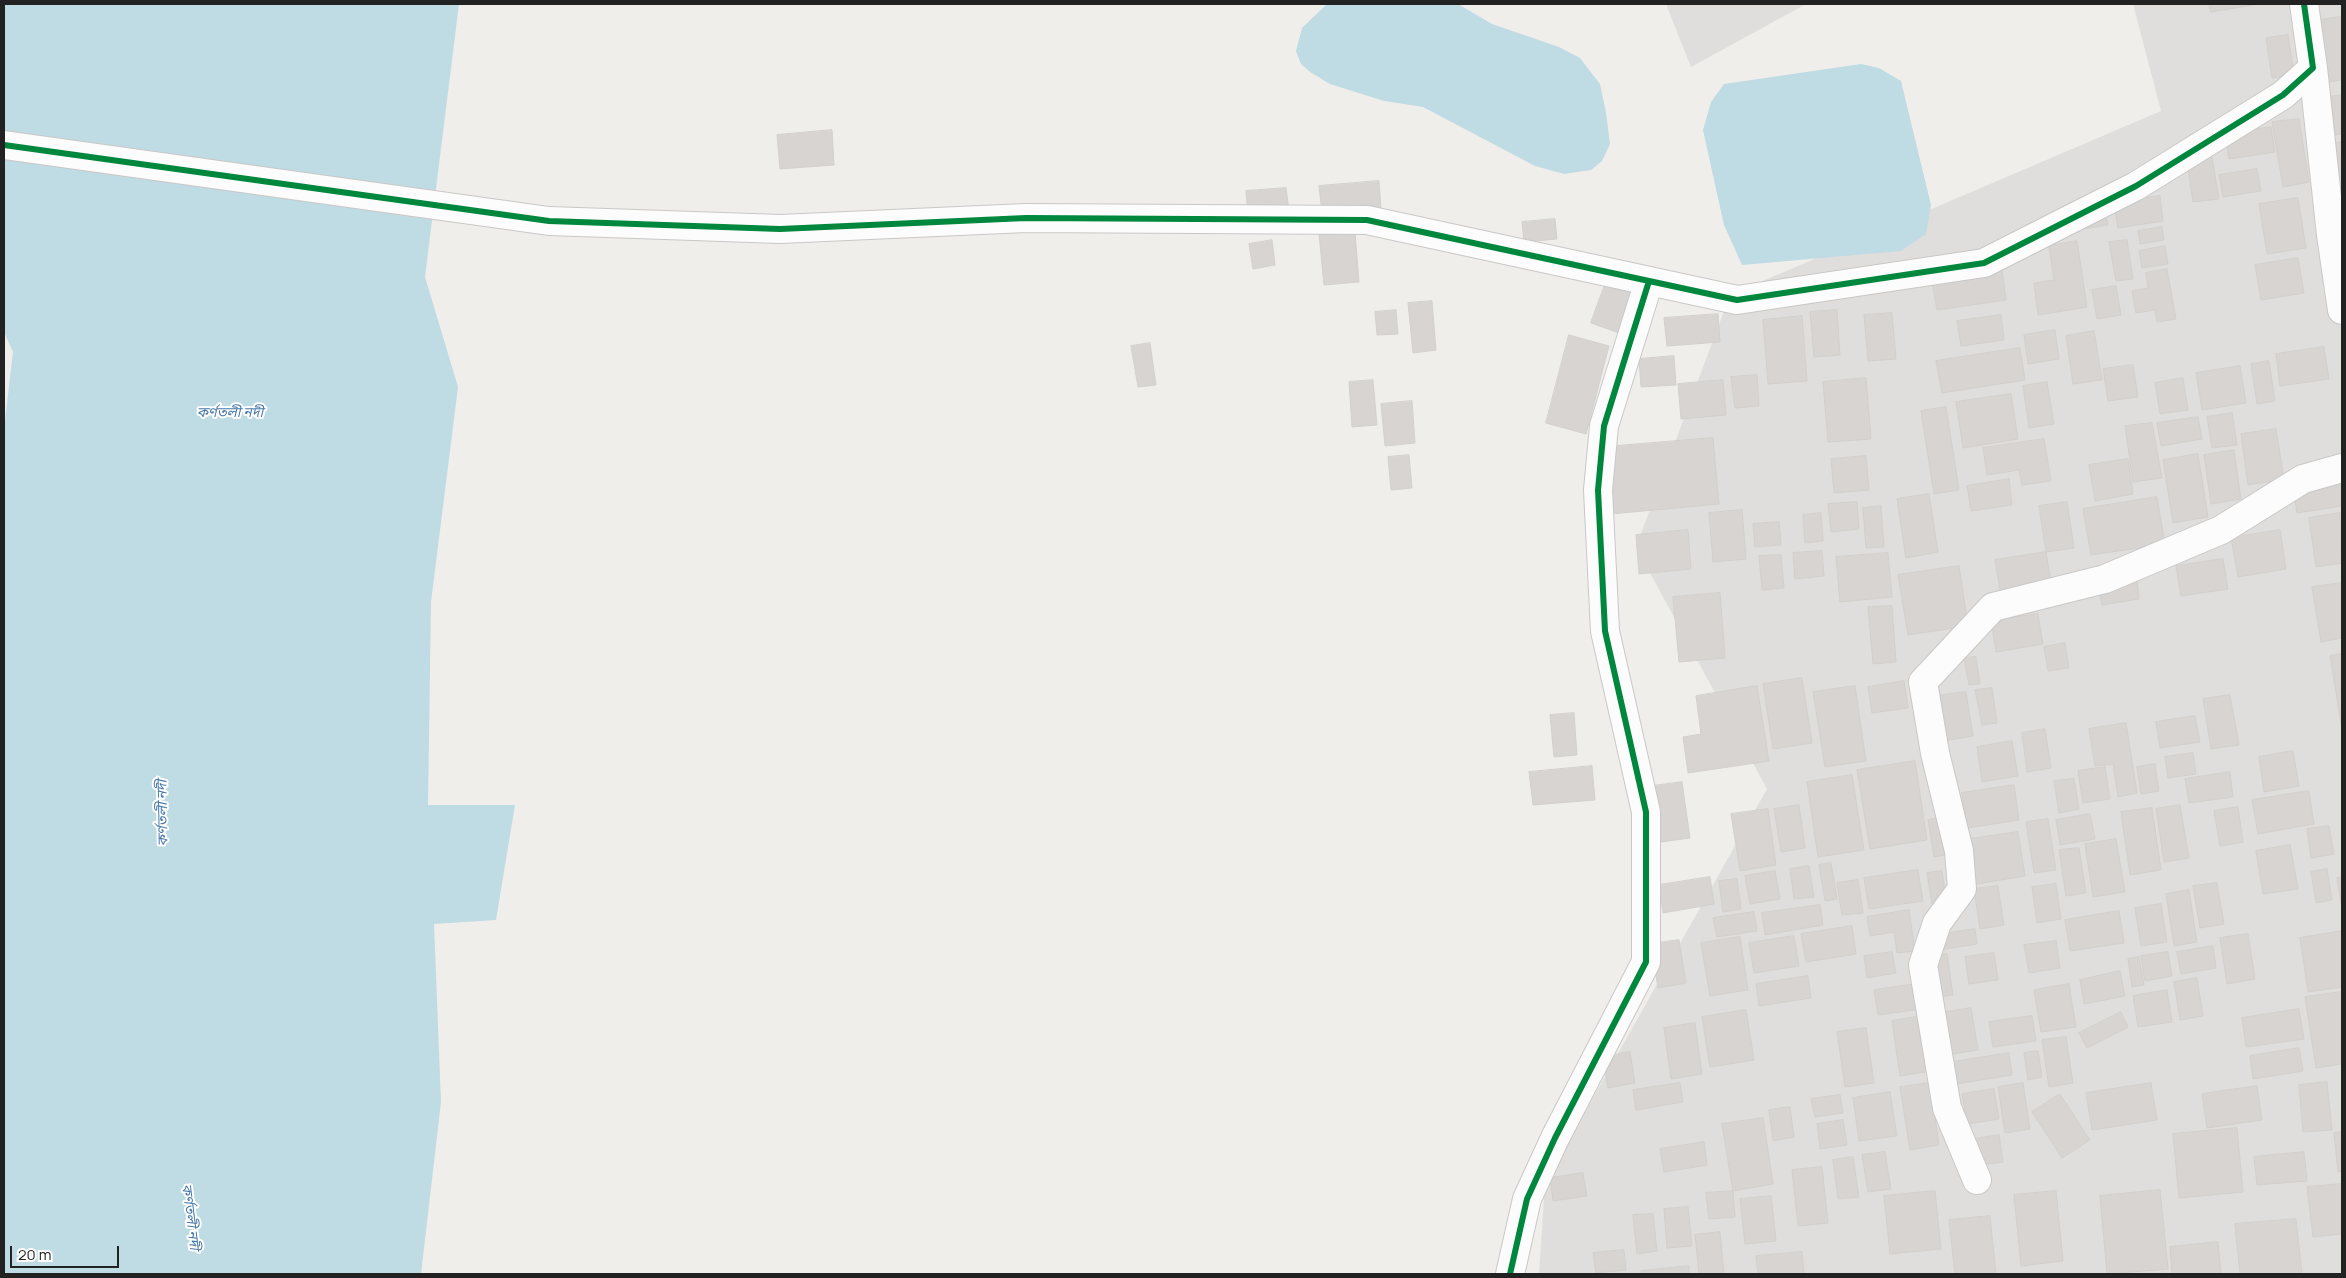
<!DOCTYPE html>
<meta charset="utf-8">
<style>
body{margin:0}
#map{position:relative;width:2346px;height:1278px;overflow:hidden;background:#f0eeeb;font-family:Manrope,sans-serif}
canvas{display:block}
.frame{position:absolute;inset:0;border:5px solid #222;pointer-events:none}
.scale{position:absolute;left:10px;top:1246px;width:109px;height:22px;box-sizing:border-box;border:2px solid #222;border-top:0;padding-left:6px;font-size:15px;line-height:18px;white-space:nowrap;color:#222;-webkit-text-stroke:4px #fff;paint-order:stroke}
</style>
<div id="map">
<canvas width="2346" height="1278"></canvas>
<div class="frame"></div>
<div class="scale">20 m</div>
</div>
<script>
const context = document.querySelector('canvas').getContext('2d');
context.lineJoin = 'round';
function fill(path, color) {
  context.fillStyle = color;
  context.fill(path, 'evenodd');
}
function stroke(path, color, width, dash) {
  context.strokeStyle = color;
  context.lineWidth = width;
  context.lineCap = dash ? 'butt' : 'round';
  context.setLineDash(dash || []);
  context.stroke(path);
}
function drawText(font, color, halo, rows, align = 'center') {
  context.font = font + ' Manrope,"Noto Sans Bengali",sans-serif';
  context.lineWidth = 4;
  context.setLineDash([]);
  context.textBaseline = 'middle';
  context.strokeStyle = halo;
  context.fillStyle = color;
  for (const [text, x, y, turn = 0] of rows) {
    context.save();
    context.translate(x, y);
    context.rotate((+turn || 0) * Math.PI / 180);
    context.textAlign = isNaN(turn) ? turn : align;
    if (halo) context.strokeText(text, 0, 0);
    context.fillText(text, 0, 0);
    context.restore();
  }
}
const residential = new Path2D(`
 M1666 4H1806L1691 67Z
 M2133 4H2342V1274H1539L1545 1183 1767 789 1636 547 1730 295 2161 111Z`);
const water = new Path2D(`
 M4 4H459L425 277 458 387 431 602 428 805H515L496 920 434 924 441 1102 421 1274H4V429L13 352 4 332Z
 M1327 4H1458L1492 24 1559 47 1580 58 1600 84 1606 113 1610 144 1602 161 1591 170 1564 174 1535 166 1423 107 1384 101 1330 84 1310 72 1301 64 1296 51 1302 28Z
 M1861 64 1879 68 1901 81 1931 205 1926 234 1901 251 1742 265 1724 225 1703 130 1711 102 1724 84Z`);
const building = new Path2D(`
 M2209 4H2259L2211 12Z
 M2342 17V80L2328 82 2318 20Z
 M2288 35 2294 75 2272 78 2266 38Z
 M2342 95V134L2328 136 2322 98Z
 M2299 119 2309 182 2283 187 2272 122Z
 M2271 127 2275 152 2229 159 2225 135Z
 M832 130 834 165 780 169 777 135Z
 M2342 142V178L2330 179 2324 145Z
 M2212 157 2219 199 2193 202 2187 161Z
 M2257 169 2261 191 2223 197 2219 175Z
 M1379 181 1381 208 1322 213 1319 186Z
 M1286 188 1289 211 1248 215 1246 191Z
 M2160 196 2163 221 2118 228 2114 203Z
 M2298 198 2306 248 2267 254 2259 204Z
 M2105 212 2108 225 2083 229 2081 215Z
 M1555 219 1557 239 1524 242 1522 222Z
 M2162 227 2164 240 2140 244 2138 231Z
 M1355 232 1359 282 1324 285 1319 234Z
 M1272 240 1275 265 1253 269 1249 244Z
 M2127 240 2133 279 2116 281 2109 242Z
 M2077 241 2087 307 2038 315 2034 283 2054 280 2049 246Z
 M2165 246 2168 264 2142 268 2139 251Z
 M2298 258 2304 293 2261 300 2255 265Z
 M2167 269 2176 319 2157 322 2155 310 2136 313 2132 291 2148 288 2146 273Z
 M2002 270 2006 300 1937 310 1932 281Z
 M1607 279 1634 289 1619 333 1591 323Z
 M2116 286 2121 315 2097 319 2092 290Z
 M1432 301 1436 350 1413 353 1408 303Z
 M1396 310 1398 334 1377 335 1375 312Z
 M1837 310 1840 355 1814 357 1810 312Z
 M1892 313 1896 359 1868 361 1864 315Z
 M1718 314 1720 342 1667 346 1664 318Z
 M2001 315 2004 340 1961 346 1957 321Z
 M1802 316 1807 381 1768 384 1763 320Z
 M2055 330 2059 359 2028 364 2024 335Z
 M2094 331 2102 380 2073 384 2066 336Z
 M1569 335 1609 346 1586 434 1546 423Z
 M1150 343 1156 385 1138 387 1131 346Z
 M2324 347 2329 379 2280 386 2276 354Z
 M2020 348 2025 380 1942 393 1936 361Z
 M1674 356 1676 385 1641 387 1639 359Z
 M2269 361 2275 401 2257 404 2251 364Z
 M2133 365 2138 397 2108 401 2103 369Z
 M2240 366 2246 403 2202 410 2196 373Z
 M1757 375 1759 406 1735 408 1731 377Z
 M1866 378 1871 439 1828 442 1823 382Z
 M2183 378 2188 410 2160 414 2155 383Z
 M1373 380 1377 425 1352 427 1349 382Z
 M1723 380 1726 415 1681 419 1678 384Z
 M2047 382 2054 424 2029 428 2023 386Z
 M2011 394 2018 439 1963 448 1956 402Z
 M1412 401 1415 443 1385 446 1381 404Z
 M1946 407 1959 490 1934 494 1921 411Z
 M2232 413 2237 445 2212 448 2207 417Z
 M2198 417 2202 439 2161 446 2157 423Z
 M2152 423 2162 478 2133 482 2125 426Z
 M2276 429 2284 479 2248 485 2241 434Z
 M1713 438 1719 504 1611 514 1605 447Z
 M2044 439 2051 481 2022 485 2019 470 1987 475 1983 448Z
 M2234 450 2241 499 2211 504 2204 455Z
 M2198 454 2208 517 2173 523 2163 460Z
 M1409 455 1412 488 1391 490 1388 457Z
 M1866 456 1869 490 1834 493 1831 459Z
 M2128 459 2133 494 2095 501 2089 465Z
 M2009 479 2012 505 1971 511 1967 486Z
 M2342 481V506L2297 513 2293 489Z
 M1929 494 1938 552 1906 558 1897 499Z
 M2157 497 2165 544 2091 555 2083 509Z
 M1857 502 1859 529 1831 532 1828 504Z
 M2067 502 2074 548 2046 552 2039 506Z
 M1881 506 1884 547 1866 548 1863 508Z
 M1742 510 1746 559 1713 562 1709 513Z
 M1821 513 1823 541 1805 543 1803 515Z
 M2340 513 2342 563 2316 567 2309 518Z
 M1779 522 1781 545 1755 547 1753 524Z
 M1688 530 1691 569 1639 574 1636 535Z
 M2280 530 2286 569 2238 577 2231 538Z
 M1822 551 1824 576 1795 579 1793 553Z
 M2046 552 2052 588 2001 596 1995 560Z
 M1888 553 1892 597 1840 602 1836 557Z
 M1781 555 1784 588 1762 590 1759 556Z
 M2223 559 2228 589 2181 596 2176 566Z
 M1959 566 1968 626 1908 635 1898 575Z
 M2137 579 2139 599 2102 605 2098 585Z
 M2342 583V638L2321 642 2312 587Z
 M1720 593 1725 658 1679 662 1673 597Z
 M1892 606 1896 662 1873 664 1868 607Z
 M2038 614 2043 644 1996 652 1991 621Z
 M2065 643 2069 668 2048 671 2044 647Z
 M2342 654V729L2330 656Z
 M1976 657 1980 684 1969 685 1964 658Z
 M1802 678 1812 743 1773 749 1763 684Z
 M1904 681 1908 708 1872 713 1868 687Z
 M1757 686 1769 761 1688 773 1683 737 1701 734 1696 696Z
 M1855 686 1866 761 1825 767 1813 692Z
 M1992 688 1997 723 1982 725 1975 690Z
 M1966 692 1973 736 1943 741 1936 696Z
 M2230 695 2239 745 2211 749 2203 699Z
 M1574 713 1577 755 1554 757 1550 715Z
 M2195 716 2200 742 2160 748 2156 722Z
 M2126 723 2137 793 2118 797 2113 764 2095 766 2089 729Z
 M2045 729 2051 768 2027 772 2022 733Z
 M2012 741 2018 776 1982 782 1977 747Z
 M2293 751 2299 786 2264 792 2259 757Z
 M2193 753 2196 774 2168 778 2165 757Z
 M1915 761 1927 840 1870 849 1857 770Z
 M2155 764 2159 791 2141 794 2137 767Z
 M1592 766 1595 800 1533 805 1529 772Z
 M2105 767 2110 799 2083 803 2078 771Z
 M2230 772 2233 797 2189 803 2185 779Z
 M1852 775 1864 850 1818 857 1807 782Z
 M2074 779 2079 809 2059 813 2054 781Z
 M1682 782 1690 838 1661 842 1653 786Z
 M2014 785 2019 820 1967 828 1962 793Z
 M2309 791 2314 824 2258 834 2252 800Z
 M1799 805 1805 848 1781 852 1774 809Z
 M2180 805 2189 858 2164 862 2156 809Z
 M2238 807 2243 842 2220 846 2214 811Z
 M2152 808 2161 870 2130 875 2121 812Z
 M1768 809 1776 865 1740 871 1731 814Z
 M2090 814 2095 839 2060 845 2056 820Z
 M1944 817 1949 854 1934 857 1928 820Z
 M2048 819 2056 870 2034 873 2026 822Z
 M2329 826 2334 854 2311 858 2307 829Z
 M2018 832 2025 876 1976 884 1970 839Z
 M2116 839 2125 892 2093 897 2085 844Z
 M2290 845 2298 889 2263 894 2256 851Z
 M2079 848 2086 893 2066 896 2059 850Z
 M1831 863 1837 899 1825 901 1819 865Z
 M1809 866 1814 897 1794 899 1790 869Z
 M2327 869 2332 900 2316 903 2311 872Z
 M1918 870 1923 901 1869 909 1864 878Z
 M1775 871 1780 899 1750 904 1745 876Z
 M1942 871 1946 901 1932 904 1927 873Z
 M1710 877 1714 904 1663 913 1659 885Z
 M2342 877V902L2341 903 2337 878Z
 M1737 879 1741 909 1723 912 1719 881Z
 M1858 880 1863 913 1842 915 1837 883Z
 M2217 883 2224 924 2200 928 2193 886Z
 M2056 884 2061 919 2037 923 2032 887Z
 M1998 886 2004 925 1980 929 1974 889Z
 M2189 890 2197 942 2174 946 2166 894Z
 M2161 904 2167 942 2141 946 2135 908Z
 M1820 905 1823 925 1765 935 1762 913Z
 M1909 910 1915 951 1897 953 1894 932 1870 936 1867 917Z
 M2119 911 2124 943 2070 951 2065 920Z
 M1754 912 1757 931 1717 937 1713 918Z
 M1852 926 1856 954 1806 962 1801 934Z
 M1975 929 1977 944 1938 950 1936 935Z
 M2342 931V987L2308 992 2300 938Z
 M2248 934 2255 979 2227 984 2220 938Z
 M1794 936 1799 966 1754 973 1749 943Z
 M1740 937 1748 990 1710 996 1701 943Z
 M1679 940 1686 983 1658 988 1651 944Z
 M2056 941 2060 968 2029 973 2024 945Z
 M2213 946 2216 968 2181 974 2177 952Z
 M1892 952 1896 973 1867 978 1864 956Z
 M2168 952 2172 976 2145 981 2141 956Z
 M1994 953 1998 980 1969 984 1965 957Z
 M1947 954 1953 995 1937 997 1931 957Z
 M2139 957 2144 985 2132 987 2128 959Z
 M2120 971 2125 996 2084 1004 2080 980Z
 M1808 976 1811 998 1759 1006 1756 984Z
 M2197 978 2203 1016 2180 1020 2174 982Z
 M1917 984 1921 1009 1878 1015 1874 990Z
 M2069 984 2076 1027 2041 1032 2034 990Z
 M2167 990 2172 1022 2138 1027 2133 996Z
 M2342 992V1064L2316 1068 2305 997Z
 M1971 1008 1978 1050 1947 1055 1940 1013Z
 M2299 1009 2304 1039 2246 1047 2242 1018Z
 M1746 1010 1754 1060 1710 1067 1702 1017Z
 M2121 1012 2128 1027 2087 1048 2079 1033Z
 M1922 1016 1931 1071 1900 1076 1892 1021Z
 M2032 1016 2036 1041 1993 1047 1989 1022Z
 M1695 1023 1702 1074 1671 1079 1664 1028Z
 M1866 1028 1874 1083 1845 1087 1837 1032Z
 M2066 1037 2073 1083 2049 1087 2042 1040Z
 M2299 1048 2303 1071 2253 1079 2250 1056Z
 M2038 1051 2042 1077 2028 1080 2024 1053Z
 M1630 1052 1635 1083 1608 1088 1603 1057Z
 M2009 1053 2012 1075 1956 1084 1953 1062Z
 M2327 1082 2332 1130 2303 1132 2299 1085Z
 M1680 1083 1683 1102 1636 1110 1633 1090Z
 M1930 1083 1939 1145 1910 1150 1900 1087Z
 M2023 1083 2030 1129 2005 1133 1998 1087Z
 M2151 1083 2157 1120 2092 1130 2086 1093Z
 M2257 1086 2262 1120 2207 1128 2202 1094Z
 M1994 1089 1999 1119 1967 1124 1962 1094Z
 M1890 1092 1897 1136 1859 1141 1853 1098Z
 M2060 1094 2090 1140 2062 1158 2032 1112Z
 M1840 1095 1843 1113 1815 1117 1811 1099Z
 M1790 1107 1794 1137 1773 1141 1769 1110Z
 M1763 1118 1773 1184 1733 1191 1722 1124Z
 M1843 1120 1847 1145 1820 1149 1817 1124Z
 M2237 1128 2243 1192 2179 1198 2173 1134Z
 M2342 1132V1171L2338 1172 2334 1133Z
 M1999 1135 2003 1162 1973 1166 1969 1140Z
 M1704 1142 1707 1165 1664 1172 1660 1149Z
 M1885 1152 1891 1189 1868 1192 1862 1155Z
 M2304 1152 2307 1181 2257 1185 2254 1157Z
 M1853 1157 1859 1197 1838 1199 1833 1160Z
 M1822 1167 1828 1223 1798 1226 1792 1170Z
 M1583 1173 1587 1196 1553 1201 1550 1178Z
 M2342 1184V1234L2313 1237 2307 1187Z
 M2160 1190 2168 1269 2107 1274 2100 1196Z
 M1733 1191 1735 1217 1709 1219 1706 1193Z
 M1935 1191 1941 1249 1890 1254 1884 1196Z
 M2056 1191 2063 1261 2021 1266 2014 1195Z
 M1771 1196 1776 1241 1745 1244 1740 1199Z
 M1688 1207 1692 1246 1667 1248 1664 1209Z
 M1653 1214 1657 1251 1637 1254 1633 1215Z
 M1990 1216 1996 1274H1955L1949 1220Z
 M2296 1219 2302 1274H2240L2235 1224Z
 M1720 1232 1724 1274H1699L1695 1235Z
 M2218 1242 2221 1274H2172L2170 1247Z
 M1624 1250 1626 1270 1596 1273 1593 1253Z
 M1802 1252 1804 1274H1758L1756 1256Z
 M1689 1266V1274H1641V1271Z`);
const minor = new Path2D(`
 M2313 68 2331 235 2342 310
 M4 145 549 221 780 229 1026 218 1367 220 1737 300 1984 263 2136 186 2283 95 2313 68 2304 4
 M1977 1180 1947 1108 1923 965 1937 923 1962 889 1959 851 1935 753 1923 682 1993 607 2105 579 2221 530 2303 479 2342 468
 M1510 1274 1527 1199 1555 1138 1646 962V812L1605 631 1598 490 1604 426 1649 281`);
const cycleway = new Path2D(`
 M4 145 549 221 780 229 1026 218 1367 220 1737 300 1984 263 2136 186 2283 95 2313 68 2304 4
 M1510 1274 1527 1199 1555 1138 1646 962V812L1605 631 1598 490 1604 426 1649 281`);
const waterNames = [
 ["কর্ণতলী নদী",230,413],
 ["কর্ণতলী নদী",163,813,-91],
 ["কর্ণতলী নদী",190,1217,83]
];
fill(residential, '#dfdedc');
fill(water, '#bfdbe3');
fill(building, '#d7d4d2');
stroke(building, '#d3d0cc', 1);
stroke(minor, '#c9c8c7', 30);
stroke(minor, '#fdfcfc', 28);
stroke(cycleway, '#00873e', 6);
drawText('italic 14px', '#4a7aab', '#fff', waterNames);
</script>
